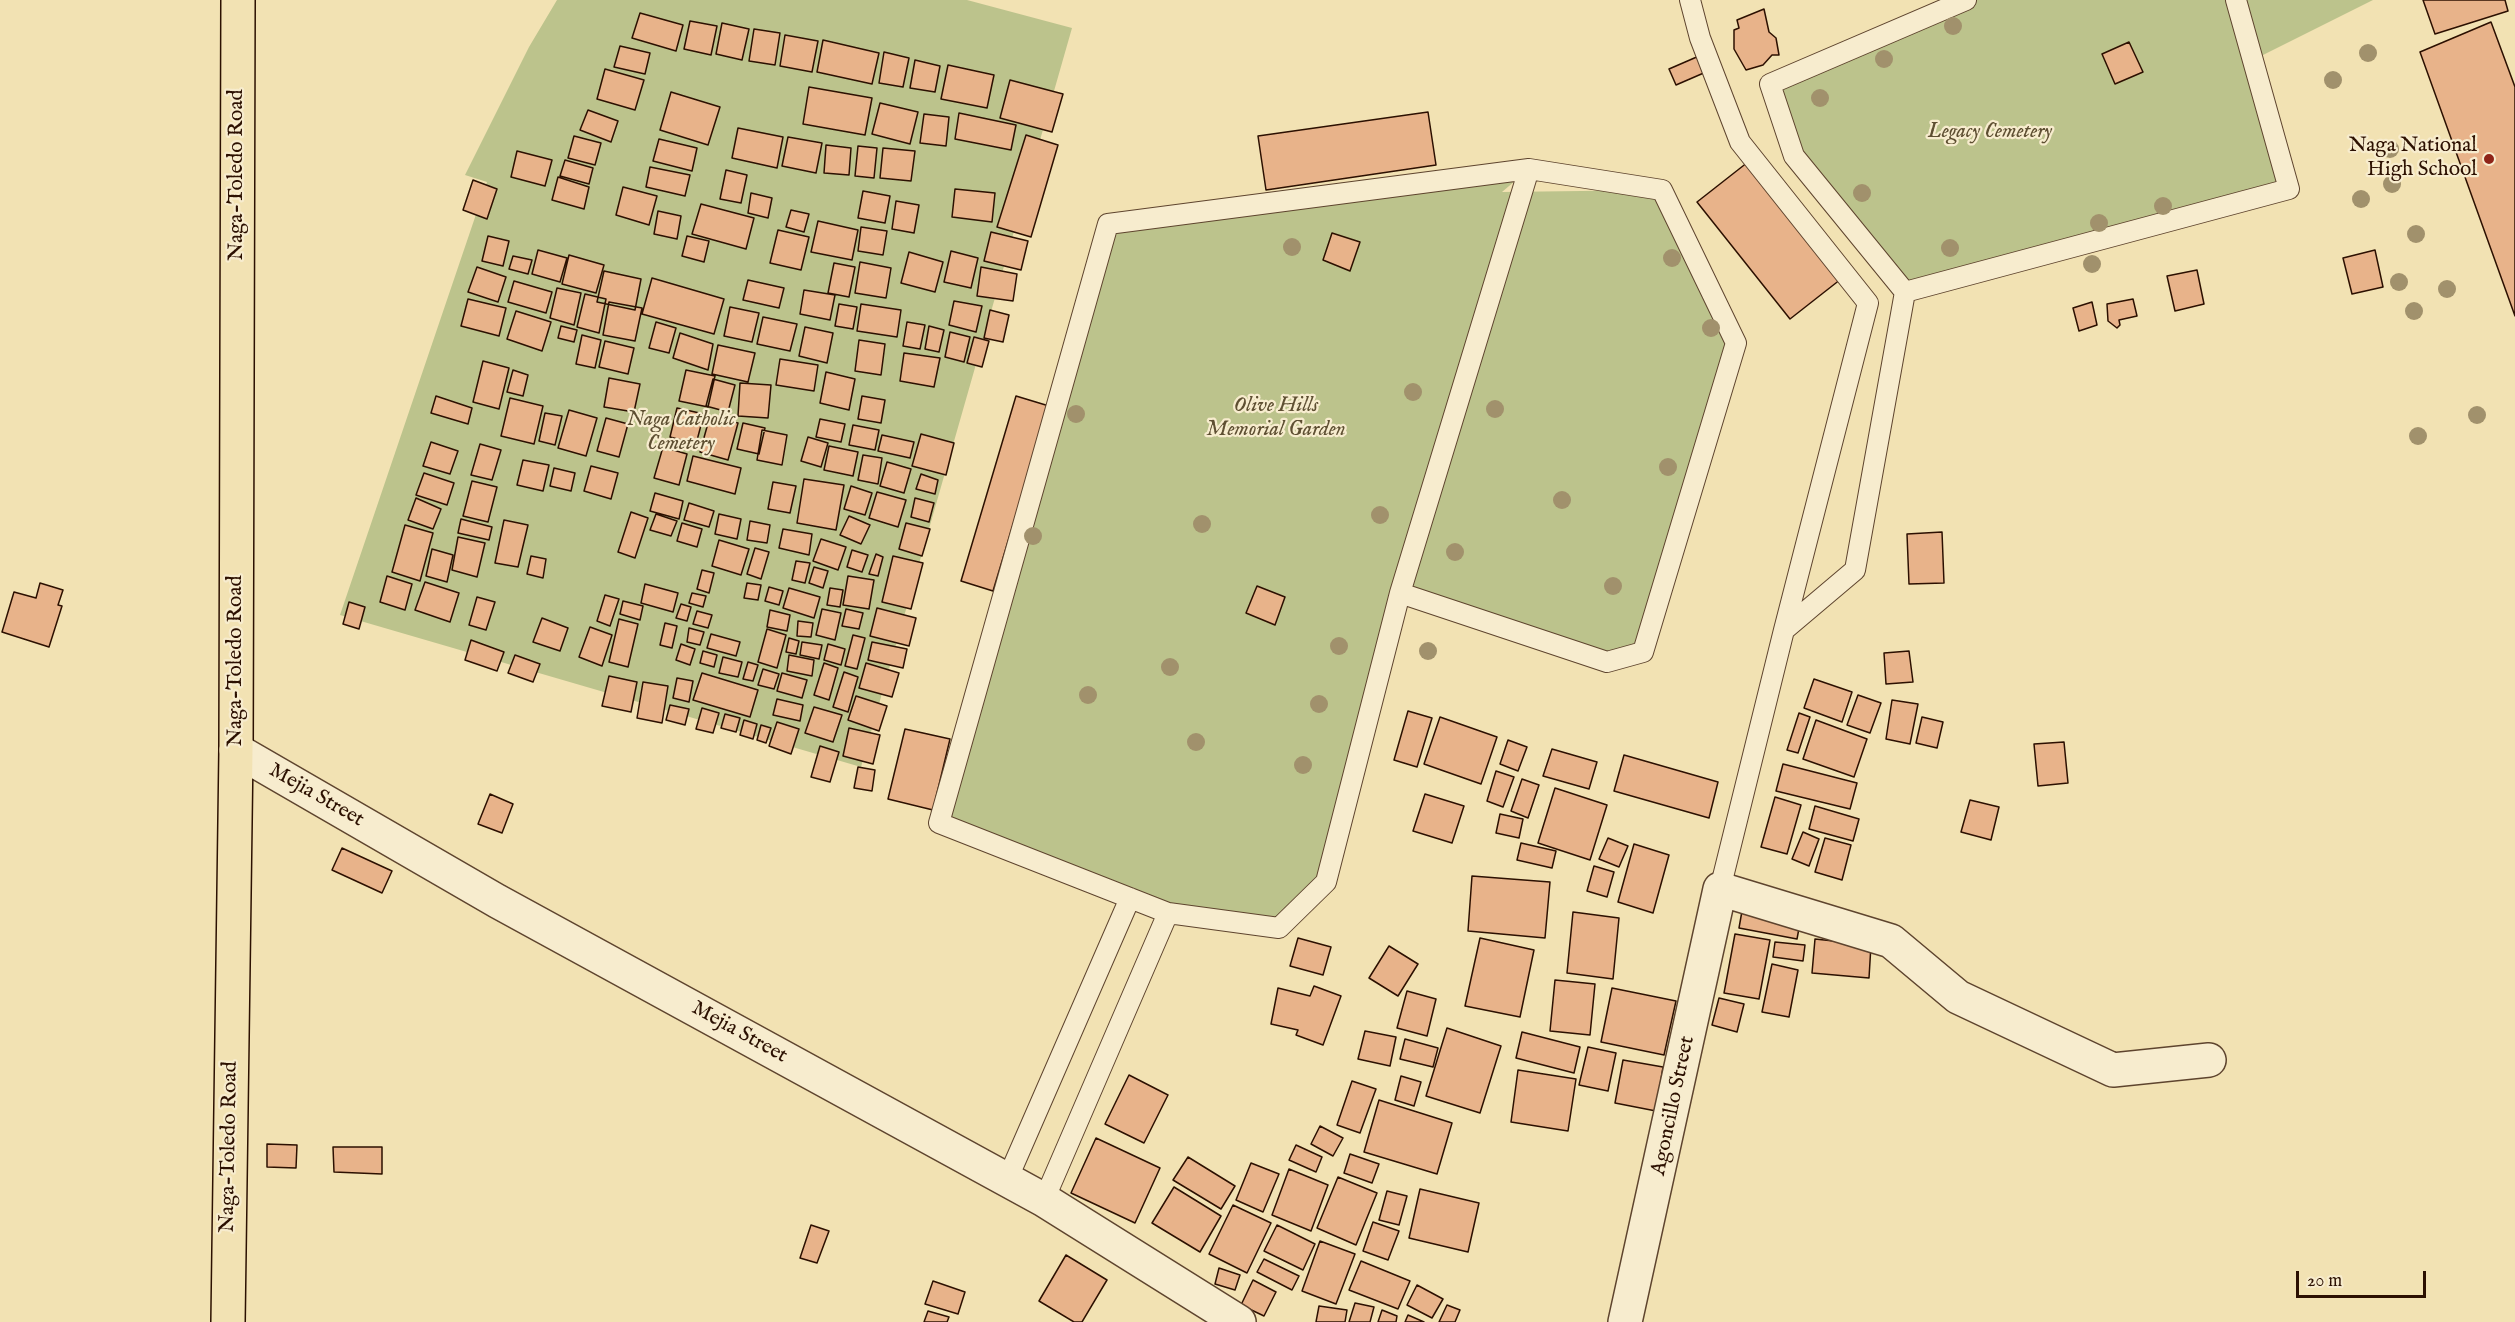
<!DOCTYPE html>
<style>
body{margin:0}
#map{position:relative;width:2515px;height:1322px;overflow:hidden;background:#f2e2b3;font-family:"IM FELL English",serif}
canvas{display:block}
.scale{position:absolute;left:2296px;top:1271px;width:130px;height:27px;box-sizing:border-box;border:3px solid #2c1001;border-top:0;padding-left:8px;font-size:18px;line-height:21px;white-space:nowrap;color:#2c1001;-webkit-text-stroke:4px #f7ecce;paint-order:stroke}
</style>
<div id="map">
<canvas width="2515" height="1322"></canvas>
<div class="scale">20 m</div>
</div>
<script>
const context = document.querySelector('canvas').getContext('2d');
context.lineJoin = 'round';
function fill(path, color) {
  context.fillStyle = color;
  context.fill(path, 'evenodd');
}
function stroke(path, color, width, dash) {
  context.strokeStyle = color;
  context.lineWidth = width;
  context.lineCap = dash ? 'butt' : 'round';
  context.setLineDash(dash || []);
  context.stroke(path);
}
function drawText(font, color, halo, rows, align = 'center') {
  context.font = font + ' "IM FELL English",serif';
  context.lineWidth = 4.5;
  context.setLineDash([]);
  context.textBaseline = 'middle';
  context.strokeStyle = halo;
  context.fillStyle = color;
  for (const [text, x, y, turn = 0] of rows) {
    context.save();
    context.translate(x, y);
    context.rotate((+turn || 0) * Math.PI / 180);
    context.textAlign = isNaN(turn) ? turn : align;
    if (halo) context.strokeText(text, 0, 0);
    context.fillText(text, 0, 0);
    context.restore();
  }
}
const green = new Path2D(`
 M557 0H967L1072 28 861 767 340 615 487 182 465 175 529 47Z
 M1966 0H2373L2253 60 2285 190 1905 292 1794 156 1770 84Z
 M1529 169 1502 192 1662 190 1736 343 1643 652 1607 662 1400 594 1326 882 1279 928 1168 913 939 823 1108 224Z`);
const building = new Path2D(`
 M2423 0H2505L2508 11 2435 34Z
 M1764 9 1769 32 1776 38 1779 55H1772L1763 65 1746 70 1734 49V30L1739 28 1737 20Z
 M640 13 683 25 676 51 632 38Z
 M690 21 717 26 711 55 684 49Z
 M2491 22 2515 87V316L2420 52Z
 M722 23 749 29 742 60 716 54Z
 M754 29 780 33 775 65 749 61Z
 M785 35 818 41 812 72 780 66Z
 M823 40 879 53 872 84 817 72Z
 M2129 42 2143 72 2115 84 2102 54Z
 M620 46 650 53 645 74 614 67Z
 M884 52 909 58 903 87 879 83Z
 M1699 56 1706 72 1676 85 1669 69Z
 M915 60 940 66 935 92 910 88Z
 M948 65 994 75 987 108 941 99Z
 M605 69 644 80 635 110 597 99Z
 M1010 80 1063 94 1052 132 1000 118Z
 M809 87 872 98 865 135 803 124Z
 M671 92 720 107 708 145 660 130Z
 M880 103 918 112 910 144 872 134Z
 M588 110 618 121 611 142 580 130Z
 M1428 112 1436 165 1266 190 1258 136Z
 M959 113 1016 125 1011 150 955 139Z
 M924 114 949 117 946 146 920 143Z
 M738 128 783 137 777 168 732 158Z
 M1026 135 1058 145 1031 237 997 227Z
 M574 136 601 143 595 165 568 158Z
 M788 137 822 143 816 173 782 166Z
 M659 139 697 148 692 171 653 161Z
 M826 145 851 148 849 175 824 173Z
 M858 146 877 148 874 178 855 176Z
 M883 148 915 151 911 181 880 178Z
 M517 151 552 160 545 186 511 177Z
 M565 160 593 168 589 184 560 176Z
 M1748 162 1841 279 1790 319 1697 202Z
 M650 167 690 175 685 196 646 187Z
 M726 170 747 175 741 203 720 199Z
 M558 177 589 187 584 209 552 200Z
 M473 180 497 189 487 219 463 210Z
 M623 187 657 196 649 225 616 215Z
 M955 189 995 193 992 222 952 217Z
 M863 191 890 196 885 223 858 218Z
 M751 193 772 198 768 218 748 213Z
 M896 201 919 205 914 233 892 229Z
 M701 204 754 218 746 249 692 234Z
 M791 210 809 214 804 232 786 227Z
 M658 211 681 216 677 239 654 234Z
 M818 221 858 230 852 260 811 252Z
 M861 227 887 231 883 255 858 251Z
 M778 230 809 237 801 270 770 263Z
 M991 232 1028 241 1021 270 984 261Z
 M1332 233 1360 242 1350 271 1323 260Z
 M488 236 509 241 503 266 482 261Z
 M687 236 709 241 704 262 682 256Z
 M538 250 567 258 560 282 532 274Z
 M2375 250 2383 287 2352 294 2343 258Z
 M951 251 978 258 971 288 944 282Z
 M909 252 943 262 935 292 901 283Z
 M569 255 604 265 596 293 562 284Z
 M513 256 532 260 528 274 509 269Z
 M860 262 891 268 886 298 855 293Z
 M834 263 855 267 849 297 828 293Z
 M477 267 506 277 498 302 468 292Z
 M981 267 1017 274 1013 301 977 296Z
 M2197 270 2204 304 2175 311 2167 276Z
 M604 271 641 279 635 310 597 302Z
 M652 278 724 299 714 334 642 314Z
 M748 280 784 288 779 308 743 300Z
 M514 281 552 292 546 313 508 302Z
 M557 288 581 293 574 325 550 318Z
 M804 290 835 295 830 320 800 314Z
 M585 294 606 299 599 333 577 327Z
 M468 299 506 308 499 336 461 326Z
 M2133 299 2137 316 2119 320 2120 325 2117 328 2108 321 2107 304Z
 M954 301 982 306 976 332 949 325Z
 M609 302 642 308 635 341 603 335Z
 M2092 302 2097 325 2079 331 2073 308Z
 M839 304 857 307 853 329 835 326Z
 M861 304 901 310 897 337 857 331Z
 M730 307 759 313 752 342 724 336Z
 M990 310 1009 315 1003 342 984 338Z
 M516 311 551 322 542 351 507 339Z
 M763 317 797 324 790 351 757 344Z
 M656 322 676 328 669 353 649 348Z
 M907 322 925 325 920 349 903 346Z
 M561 326 577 330 574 342 558 338Z
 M929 326 944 330 939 352 925 349Z
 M805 327 833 333 827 363 799 356Z
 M950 332 970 337 964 362 945 357Z
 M680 333 713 344 708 370 673 358Z
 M582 335 601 340 595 368 576 364Z
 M974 337 989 341 982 367 967 363Z
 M859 340 885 344 881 375 855 371Z
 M605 341 634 348 628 374 599 367Z
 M718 345 755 353 748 382 712 374Z
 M904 353 940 358 934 387 900 381Z
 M780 359 818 365 814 391 776 385Z
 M483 361 509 368 499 409 473 402Z
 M513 370 528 375 523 396 507 392Z
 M686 370 715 376 708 407 679 401Z
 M826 372 855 379 849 410 820 403Z
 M609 378 640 384 634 412 604 407Z
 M713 379 735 385 728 412 706 406Z
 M740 383 771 385 768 418 738 416Z
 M436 396 472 408 468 424 431 413Z
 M862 396 885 400 881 423 858 419Z
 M1016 396 1049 406 993 591 961 581Z
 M510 398 543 406 534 444 501 436Z
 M677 408 704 414 696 444 670 437Z
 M569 410 597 418 586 456 558 448Z
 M545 413 562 416 555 445 539 441Z
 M710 416 738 423 728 460 700 452Z
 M606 418 628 424 619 457 597 451Z
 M820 419 845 424 841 442 816 437Z
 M743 423 765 428 759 454 737 449Z
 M853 425 879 430 875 450 849 445Z
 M762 430 787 435 782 465 757 460Z
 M921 434 954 443 946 475 912 466Z
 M882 435 914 442 910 458 878 451Z
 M808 437 828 443 821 467 801 461Z
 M431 442 458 451 450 474 423 466Z
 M480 444 501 450 492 480 471 475Z
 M829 446 858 452 853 476 824 470Z
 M663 447 687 454 679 485 654 478Z
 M863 455 882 458 878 484 858 480Z
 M693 456 741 468 735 494 687 481Z
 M523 460 549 465 543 491 517 485Z
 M887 462 911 469 904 493 880 486Z
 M591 466 618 473 611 499 584 491Z
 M554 468 575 473 571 491 550 486Z
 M424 473 454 483 447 505 416 495Z
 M921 474 938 480 935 494 916 489Z
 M804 479 844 485 836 530 797 523Z
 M472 481 497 487 488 522 463 516Z
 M773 482 796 486 790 513 768 509Z
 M851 486 872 493 865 515 844 509Z
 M877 492 906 500 898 527 869 518Z
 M655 493 683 501 679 519 650 511Z
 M416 498 441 509 433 529 408 520Z
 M915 498 934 503 929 522 911 517Z
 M689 503 714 511 709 527 684 520Z
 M631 512 648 518 635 558 618 552Z
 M656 514 677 521 671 536 650 530Z
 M719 514 741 519 737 539 715 534Z
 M849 516 870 525 861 544 840 535Z
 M461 519 492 527 489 540 458 533Z
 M504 520 528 525 518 567 495 563Z
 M750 521 770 525 767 543 747 540Z
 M682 523 702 529 697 547 677 541Z
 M906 523 930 529 922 556 899 549Z
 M405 525 433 533 420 581 392 572Z
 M783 529 812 534 809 555 779 548Z
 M1942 532 1944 583 1909 584 1907 534Z
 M458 537 485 543 477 577 452 570Z
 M821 539 846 547 838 570 813 561Z
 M719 540 749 549 741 575 712 566Z
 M755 548 769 552 761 579 747 574Z
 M432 549 453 555 447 582 426 576Z
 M852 550 868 555 862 572 847 567Z
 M876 554 883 557 878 576 869 574Z
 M531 556 546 559 543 578 527 574Z
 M893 556 923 563 911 609 882 602Z
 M796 561 810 563 805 583 792 580Z
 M814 567 828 571 823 588 809 583Z
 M702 570 714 573 709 593 697 589Z
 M387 576 412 584 405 610 380 602Z
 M848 576 874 580 869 609 843 605Z
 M425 582 459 593 450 622 415 610Z
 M40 583 63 590 58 605 62 606 49 647 2 632 14 592 36 598Z
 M747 583 761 585 758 600 744 598Z
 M645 584 678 593 673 612 641 603Z
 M1257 586 1285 597 1275 625 1246 613Z
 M769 587 783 591 779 605 765 601Z
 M789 588 820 597 814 618 783 608Z
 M830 588 843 590 840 607 827 605Z
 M692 593 706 596 703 607 689 603Z
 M605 595 619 599 610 626 597 621Z
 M477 597 495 602 486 630 469 625Z
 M623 601 643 606 640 620 620 614Z
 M349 602 365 607 359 629 343 624Z
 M681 604 691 607 687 621 676 618Z
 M877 608 916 618 909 646 870 636Z
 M822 609 841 613 835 640 816 635Z
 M846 609 863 613 859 629 842 626Z
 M770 610 790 615 787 631 767 627Z
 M697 611 712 615 708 628 693 624Z
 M542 618 568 628 560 651 533 642Z
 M619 619 638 624 628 667 609 662Z
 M798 621 813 623 811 637 797 636Z
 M665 623 677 626 672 648 660 645Z
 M590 627 612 635 602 666 579 657Z
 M689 628 704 632 700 645 687 642Z
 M767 629 786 635 777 668 758 662Z
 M711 634 740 642 736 656 707 648Z
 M853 635 865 638 857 669 845 666Z
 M789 638 799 641 796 654 786 652Z
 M471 640 504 652 497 671 465 660Z
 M802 642 822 645 819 659 800 655Z
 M872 642 907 649 903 668 868 660Z
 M681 644 695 649 690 665 676 660Z
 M828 644 845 649 841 665 824 660Z
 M703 651 717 655 714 667 700 663Z
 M1909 651 1913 682 1886 684 1884 653Z
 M515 655 540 664 533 682 508 673Z
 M789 655 814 660 812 676 787 671Z
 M723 657 742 662 738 677 719 673Z
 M748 662 758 665 753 681 743 679Z
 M824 663 838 668 829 700 814 695Z
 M866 663 899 673 892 697 859 688Z
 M763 669 779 674 774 689 758 685Z
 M844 672 858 677 848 712 833 707Z
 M702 673 758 690 750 717 693 700Z
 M782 673 807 680 802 698 777 691Z
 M609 676 637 682 631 712 602 706Z
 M677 678 693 681 689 702 673 698Z
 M1814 679 1852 692 1842 722 1804 708Z
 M643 682 668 686 662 723 637 718Z
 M1858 695 1881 703 1870 733 1847 725Z
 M856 696 887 706 879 731 848 720Z
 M777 699 803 705 800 721 773 715Z
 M1892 700 1918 704 1910 744 1886 739Z
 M670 705 689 709 685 725 666 720Z
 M814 707 842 715 833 742 805 733Z
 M702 708 719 713 713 733 696 729Z
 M1408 711 1432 718 1417 767 1394 760Z
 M1799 713 1810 717 1798 753 1787 750Z
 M725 714 740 718 736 732 721 728Z
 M1440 717 1497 737 1481 784 1424 764Z
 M1922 717 1943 722 1937 748 1916 743Z
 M744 720 757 724 753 739 740 735Z
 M1816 720 1867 739 1854 777 1803 759Z
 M777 722 799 729 791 754 769 746Z
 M761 725 771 728 766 743 757 740Z
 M849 728 880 735 873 764 843 756Z
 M905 729 950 739 933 810 888 799Z
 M1508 740 1527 747 1518 771 1500 764Z
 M2064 742 2068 783 2038 786 2034 744Z
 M820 746 839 752 830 782 811 777Z
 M1552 749 1597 762 1589 789 1543 776Z
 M1624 755 1718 782 1709 818 1614 791Z
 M1783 764 1857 783 1850 809 1776 791Z
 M858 767 875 770 872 791 854 788Z
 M1496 771 1514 777 1503 807 1487 801Z
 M1522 779 1539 785 1528 818 1511 811Z
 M1555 788 1607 805 1590 860 1538 843Z
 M490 794 513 804 502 833 478 824Z
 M1425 794 1464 806 1452 843 1413 831Z
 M1775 797 1801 805 1787 854 1761 847Z
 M1970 800 1999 807 1991 840 1961 832Z
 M1815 806 1859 819 1853 841 1809 829Z
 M1500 814 1523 819 1519 838 1496 833Z
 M1803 832 1819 839 1809 866 1792 859Z
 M1608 838 1628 846 1619 867 1599 859Z
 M1825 838 1851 845 1842 880 1815 872Z
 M1521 843 1556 851 1552 868 1517 860Z
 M1634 844 1669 855 1653 913 1618 902Z
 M342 848 392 871 382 893 332 870Z
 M1594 866 1614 872 1607 897 1587 891Z
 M1472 876 1550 882 1545 938 1468 931Z
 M1742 911 1800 923 1797 939 1739 928Z
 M1573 912 1619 918 1613 979 1567 973Z
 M1735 934 1770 940 1759 999 1724 993Z
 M1298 938 1331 947 1323 975 1290 966Z
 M1480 938 1534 950 1520 1017 1465 1006Z
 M1815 939 1871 945 1869 978 1812 973Z
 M1775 942 1805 945 1803 961 1773 957Z
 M1389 946 1418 964 1398 996 1369 978Z
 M1772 964 1798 970 1789 1017 1762 1012Z
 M1555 980 1595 984 1590 1035 1550 1031Z
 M1314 986 1341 996 1323 1045 1296 1035 1298 1030 1271 1024 1278 988 1310 996Z
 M1612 988 1676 1001 1664 1055 1601 1042Z
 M1407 991 1436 999 1427 1036 1397 1028Z
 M1719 998 1744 1004 1737 1032 1712 1025Z
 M1447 1028 1501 1046 1480 1113 1426 1096Z
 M1365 1031 1396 1037 1390 1066 1358 1059Z
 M1522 1032 1580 1047 1574 1073 1516 1058Z
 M1405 1039 1438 1048 1433 1067 1400 1059Z
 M1588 1047 1616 1053 1608 1091 1579 1085Z
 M1623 1060 1663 1067 1656 1111 1615 1103Z
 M1518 1070 1576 1079 1568 1131 1511 1122Z
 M1129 1075 1168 1095 1144 1143 1105 1124Z
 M1401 1076 1421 1082 1414 1106 1395 1100Z
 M1352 1081 1376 1089 1360 1133 1337 1125Z
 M1379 1100 1452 1123 1437 1174 1364 1152Z
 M1320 1126 1343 1138 1333 1156 1311 1144Z
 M1096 1138 1160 1168 1135 1223 1071 1193Z
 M267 1144 297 1145 296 1168 267 1167Z
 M1296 1145 1322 1157 1316 1172 1289 1160Z
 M333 1147H382V1174L334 1172Z
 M1350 1154 1379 1164 1372 1183 1344 1173Z
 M1188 1157 1235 1186 1221 1209 1173 1180Z
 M1251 1163 1279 1174 1263 1212 1236 1200Z
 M1289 1169 1328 1185 1311 1231 1272 1215Z
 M1338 1177 1377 1193 1356 1245 1317 1228Z
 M1174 1187 1221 1216 1200 1252 1152 1223Z
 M1420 1189 1479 1203 1468 1252 1409 1238Z
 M1387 1191 1407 1196 1399 1225 1379 1220Z
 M1233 1205 1271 1223 1247 1273 1209 1254Z
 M1373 1222 1399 1231 1388 1260 1363 1251Z
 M811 1225 829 1231 817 1263 800 1258Z
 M1277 1225 1315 1244 1303 1270 1264 1251Z
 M1320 1241 1355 1254 1336 1304 1302 1291Z
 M1066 1255 1107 1280 1082 1322H1074L1039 1301Z
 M1264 1259 1299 1276 1292 1290 1257 1272Z
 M1361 1261 1410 1281 1398 1309 1349 1290Z
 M1219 1268 1240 1275 1235 1290 1215 1284Z
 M1253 1280 1276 1292 1264 1316 1241 1305Z
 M933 1281 965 1292 958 1314 925 1304Z
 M1417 1285 1443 1299 1432 1318 1407 1305Z
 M1355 1303 1374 1307 1370 1322H1349Z
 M1447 1305 1460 1310 1455 1322H1439Z
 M1319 1306 1347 1310 1345 1322H1316Z
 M1382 1310 1397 1316 1396 1322H1378Z
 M928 1311 949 1317 947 1322H924Z
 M1408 1315 1424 1322H1405Z`);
const service = new Path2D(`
 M1690 0 1700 38 1740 142 1868 303 1784 630 1720 889
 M1905 292 2289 189 2236 0
 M1400 593 1607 662 1643 652 1736 343 1662 190 1529 169 1108 224 939 823 1168 913 1279 928 1326 882 1400 593 1529 169
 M1784 630 1855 570 1905 292 1794 156 1770 84 1966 0
 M1007 1180 1130 898
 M1044 1200 1168 913`);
const minor = new Path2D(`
 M1625 1322 1720 889 1891 941 1958 997 2113 1070 2209 1060`);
const tertiary = new Path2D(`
 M236 750 497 901 1044 1200 1239 1322`);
const trunk = new Path2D(`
 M228 1322 236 750 238 0`);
const trees = [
 [1953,26],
 [2368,53],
 [1884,59],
 [2333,80],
 [1820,98],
 [2390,149],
 [2392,184],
 [1862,193],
 [2361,199],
 [2163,206],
 [2099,223],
 [2416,234],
 [1292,247],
 [1950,248],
 [1672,258],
 [2092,264],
 [2399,282],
 [2447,289],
 [2414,311],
 [1711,328],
 [1413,392],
 [1495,409],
 [1076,414],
 [2477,415],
 [2418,436],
 [1668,467],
 [1562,500],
 [1380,515],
 [1202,524],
 [1033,536],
 [1455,552],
 [1613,586],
 [1339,646],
 [1428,651],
 [1170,667],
 [1088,695],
 [1319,704],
 [1196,742],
 [1303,765]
];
const markers = [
 [2489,159,6,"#8f2418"]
];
const parkNames = [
 ["Legacy Cemetery",1990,133],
 ["Olive Hills",1276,407],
 ["Memorial Garden",1276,431],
 ["Naga Catholic",681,421],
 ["Cemetery",681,445]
];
const poiNames = [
 ["Naga National",2477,147],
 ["High School",2477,171]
];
const streetNames = [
 ["Naga-Toledo Road",238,175,-90],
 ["Naga-Toledo Road",237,661,-90],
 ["Mejia Street",316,796,30],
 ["Mejia Street",739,1033,29],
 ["Agoncillo Street",1674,1106,-78],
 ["Naga-Toledo Road",230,1147,-89]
];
fill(green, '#bcc38c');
fill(building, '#e8b38a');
stroke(building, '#2c1001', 1.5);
stroke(service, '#5e442e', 22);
stroke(minor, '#5e442e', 36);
stroke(tertiary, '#5e442e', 36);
stroke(trunk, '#2c1001', 36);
stroke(service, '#f7ecce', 20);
stroke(minor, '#f7ecce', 33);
stroke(tertiary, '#f7ecce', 33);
stroke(trunk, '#f2e2b3', 33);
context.fillStyle = '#a1916c';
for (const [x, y] of trees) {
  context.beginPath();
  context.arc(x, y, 9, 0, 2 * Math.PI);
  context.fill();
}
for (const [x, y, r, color] of markers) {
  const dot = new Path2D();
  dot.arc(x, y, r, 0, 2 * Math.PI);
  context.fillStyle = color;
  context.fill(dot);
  stroke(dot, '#f7ecce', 2);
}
drawText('italic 21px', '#5e4f32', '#f7ecce', parkNames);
drawText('21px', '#2c1001', '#f7ecce', poiNames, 'right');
drawText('21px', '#2c1001', '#f7ecce', streetNames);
</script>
